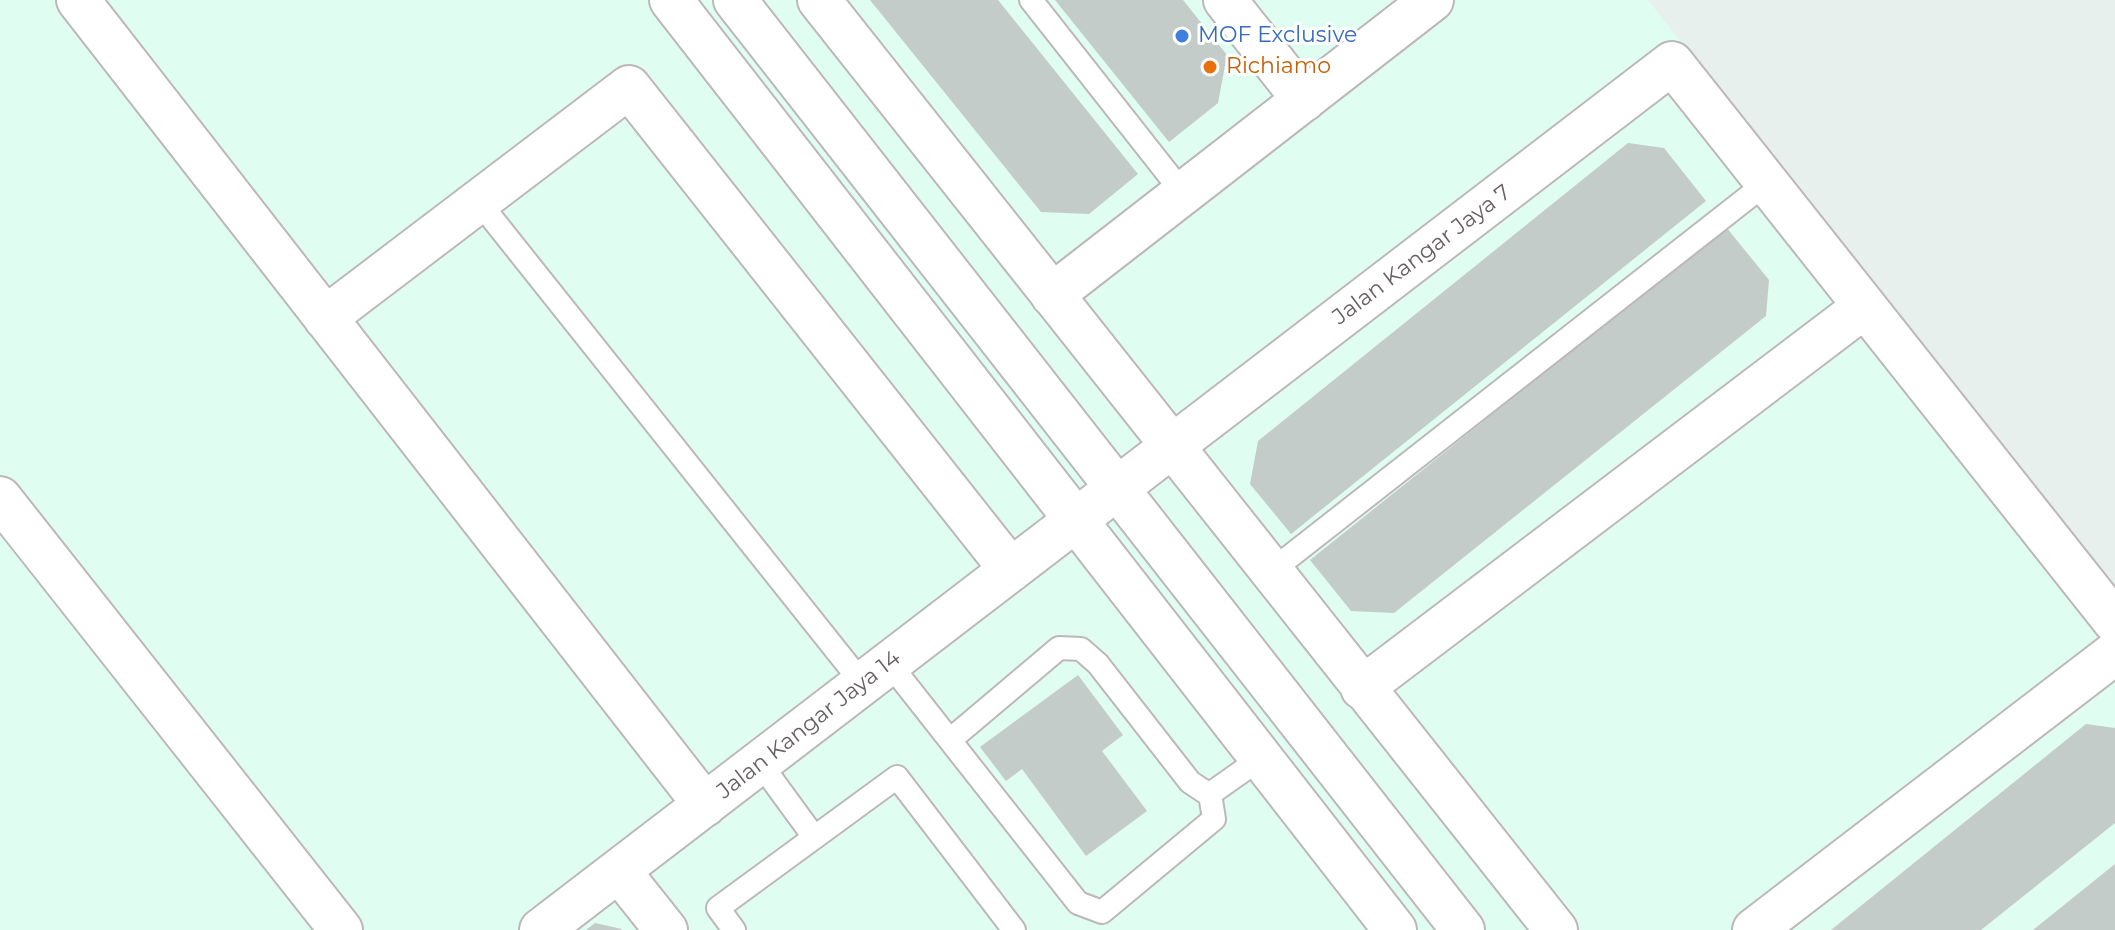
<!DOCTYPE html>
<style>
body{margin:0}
canvas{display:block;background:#e7f0ed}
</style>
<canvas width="2115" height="930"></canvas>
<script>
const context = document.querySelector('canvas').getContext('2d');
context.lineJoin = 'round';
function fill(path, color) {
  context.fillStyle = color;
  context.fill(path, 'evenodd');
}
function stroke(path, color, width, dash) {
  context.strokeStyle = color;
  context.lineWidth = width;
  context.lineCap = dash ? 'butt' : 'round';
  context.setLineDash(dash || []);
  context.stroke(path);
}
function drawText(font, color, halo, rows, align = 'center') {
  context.font = font + ' Montserrat,sans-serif';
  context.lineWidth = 6;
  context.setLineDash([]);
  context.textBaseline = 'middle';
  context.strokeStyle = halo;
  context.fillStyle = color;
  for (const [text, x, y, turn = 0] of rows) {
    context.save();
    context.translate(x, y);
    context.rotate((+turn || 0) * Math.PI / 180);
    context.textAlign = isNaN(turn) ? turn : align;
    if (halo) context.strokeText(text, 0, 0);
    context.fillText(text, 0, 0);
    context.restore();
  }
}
const commercial = new Path2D(`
 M0 0H1648L2115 596V930H0Z`);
const building = new Path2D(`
 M870 0H998L1138 174 1089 214 1041 212Z
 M1055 0H1183L1227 55 1218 103 1169 142Z
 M1628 143 1664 148 1706 201 1291 534 1250 484 1258 441Z
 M1726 227 1769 280 1766 316 1394 613 1351 611 1310 560Z
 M1078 675 1123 735 1102 751 1147 811 1086 856 1022 769 1006 781 980 747Z
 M2086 724 2115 728V823L1981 930H1831Z
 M2115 864V930H2033Z
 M595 923 622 929 621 930H586Z`);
const service = new Path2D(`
 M1031 0 1183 193
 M479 202 863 684
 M1270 572 1765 184
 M889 663 1078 903 1102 912 1214 819 1210 794 1261 758
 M950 740 1059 648 1081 649 1098 664 1190 782 1211 796
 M760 763 814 837
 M734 930 718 908 897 777 1014 930`);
const minor = new Path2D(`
 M78 0 705 805
 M671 0 1395 930
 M735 0 1463 930
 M819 0 1556 930
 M1225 0 1304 100
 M1052 295 1432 0
 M325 318 629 87 1011 570
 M0 498 341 930
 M1362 688 1864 307
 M619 871 666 930
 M541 930 1672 63 2115 622
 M1754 930 2115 653`);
const markers = [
 [1182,36,8,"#3f7fe0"],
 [1210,67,8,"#e8710a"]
];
const shopNames = [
 ["MOF Exclusive",1198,36]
];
const foodNames = [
 ["Richiamo",1226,67]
];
const streetNames = [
 ["Jalan Kangar Jaya 7",1422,255,-37],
 ["Jalan Kangar Jaya 14",809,725,-38]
];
fill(commercial, '#e0fdf2');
fill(building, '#c3ccc8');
stroke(service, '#bdb7ba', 26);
stroke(minor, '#bdb7ba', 46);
stroke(service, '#fff', 22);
stroke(minor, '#fff', 42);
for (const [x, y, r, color] of markers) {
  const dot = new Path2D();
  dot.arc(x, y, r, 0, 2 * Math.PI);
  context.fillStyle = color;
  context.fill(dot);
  stroke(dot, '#fff', 3);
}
drawText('22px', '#366cbe', '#fff', shopNames, 'left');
drawText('22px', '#c56008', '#fff', foodNames, 'left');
drawText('22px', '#675f63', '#fff', streetNames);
</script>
